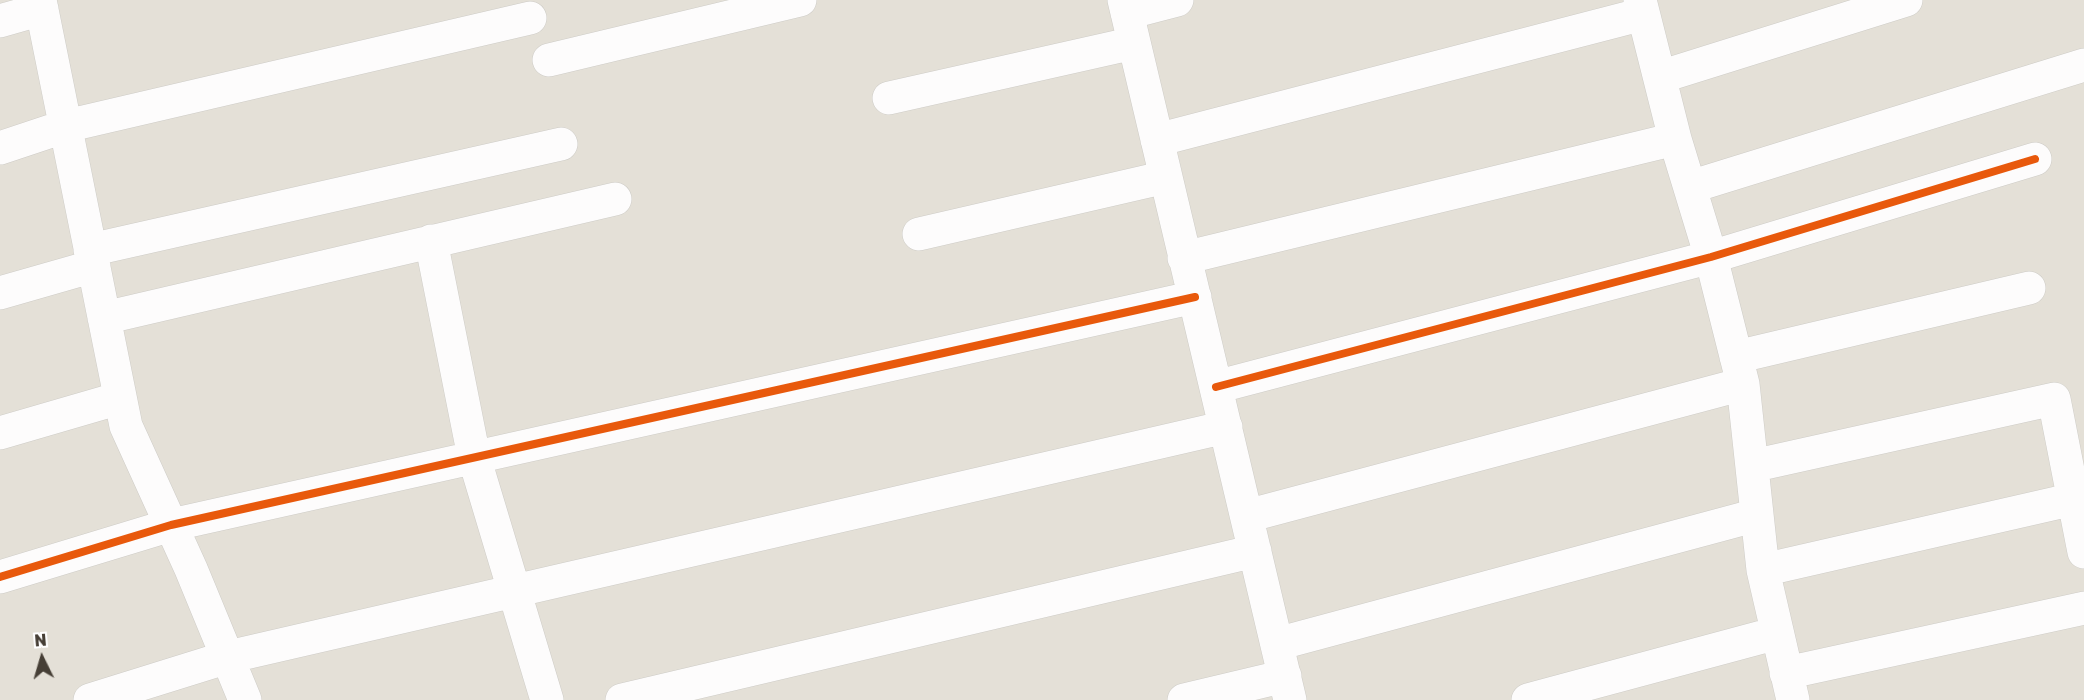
<!DOCTYPE html>
<style>
body{margin:0}
#map{position:relative;width:2084px;height:700px;overflow:hidden;background:#f0eeea;font-family:"Golos Text",sans-serif}
canvas{display:block}
.north{position:absolute;left:12px;top:628px;width:60px;height:60px;-webkit-text-stroke:4px #fff;paint-order:stroke;rotate:355deg;font-size:16px;font-weight:700;line-height:24px;text-align:center;color:#463f36}
.north::after{content:'';display:block;margin:auto;width:21px;height:27px;background:#463f36;clip-path:polygon(50% 0,100% 100%,50% 72%,0 100%)}
</style>
<div id="map">
<canvas width="2084" height="700"></canvas>
<div class="north">N</div>
</div>
<script>
const context = document.querySelector('canvas').getContext('2d');
context.lineJoin = 'round';
function fill(path, color) {
  context.fillStyle = color;
  context.fill(path, 'evenodd');
}
function stroke(path, color, width, dash) {
  context.strokeStyle = color;
  context.lineWidth = width;
  context.lineCap = dash ? 'butt' : 'round';
  context.setLineDash(dash || []);
  context.stroke(path);
}
const residential = new Path2D(`
 M0 0H2084V700H0Z`);
const minor = new Path2D(`
 M40 0 126 426 191 569 245 700
 M1124 0 1290 700
 M1640 0 1675 139 1711 257 1743 384 1763 570 1793 700
 M1127 13 1177 0
 M0 21 42 9
 M549 60 800 0
 M1660 77 1906 0
 M889 98 1134 43
 M1157 140 1643 14
 M0 148 66 126 530 18
 M1690 187 2084 65
 M919 234 1166 177
 M431 241 474 457 547 700
 M90 250 561 144
 M1184 258 1675 139
 M0 293 94 266
 M104 318 615 199
 M1736 357 2029 288
 M1216 387 1711 257 2035 159
 M0 433 120 398
 M1752 466 2054 399 2084 552
 M1247 516 1743 384
 M1763 570 2074 499
 M0 577 171 525 1195 297
 M1277 644 1757 515
 M1786 673 2084 608
 M90 700 228 657 1226 427
 M622 700 1255 551
 M1184 700 1285 676
 M1528 700 1777 633`);
const cycleway = new Path2D(`
 M1216 387 1711 257 2035 159
 M0 577 171 525 1195 297`);
fill(residential, '#e4e0d7');
stroke(minor, '#ceccc7', 34);
stroke(minor, '#fdfcfc', 33);
stroke(cycleway, '#e8590c', 8);
</script>
